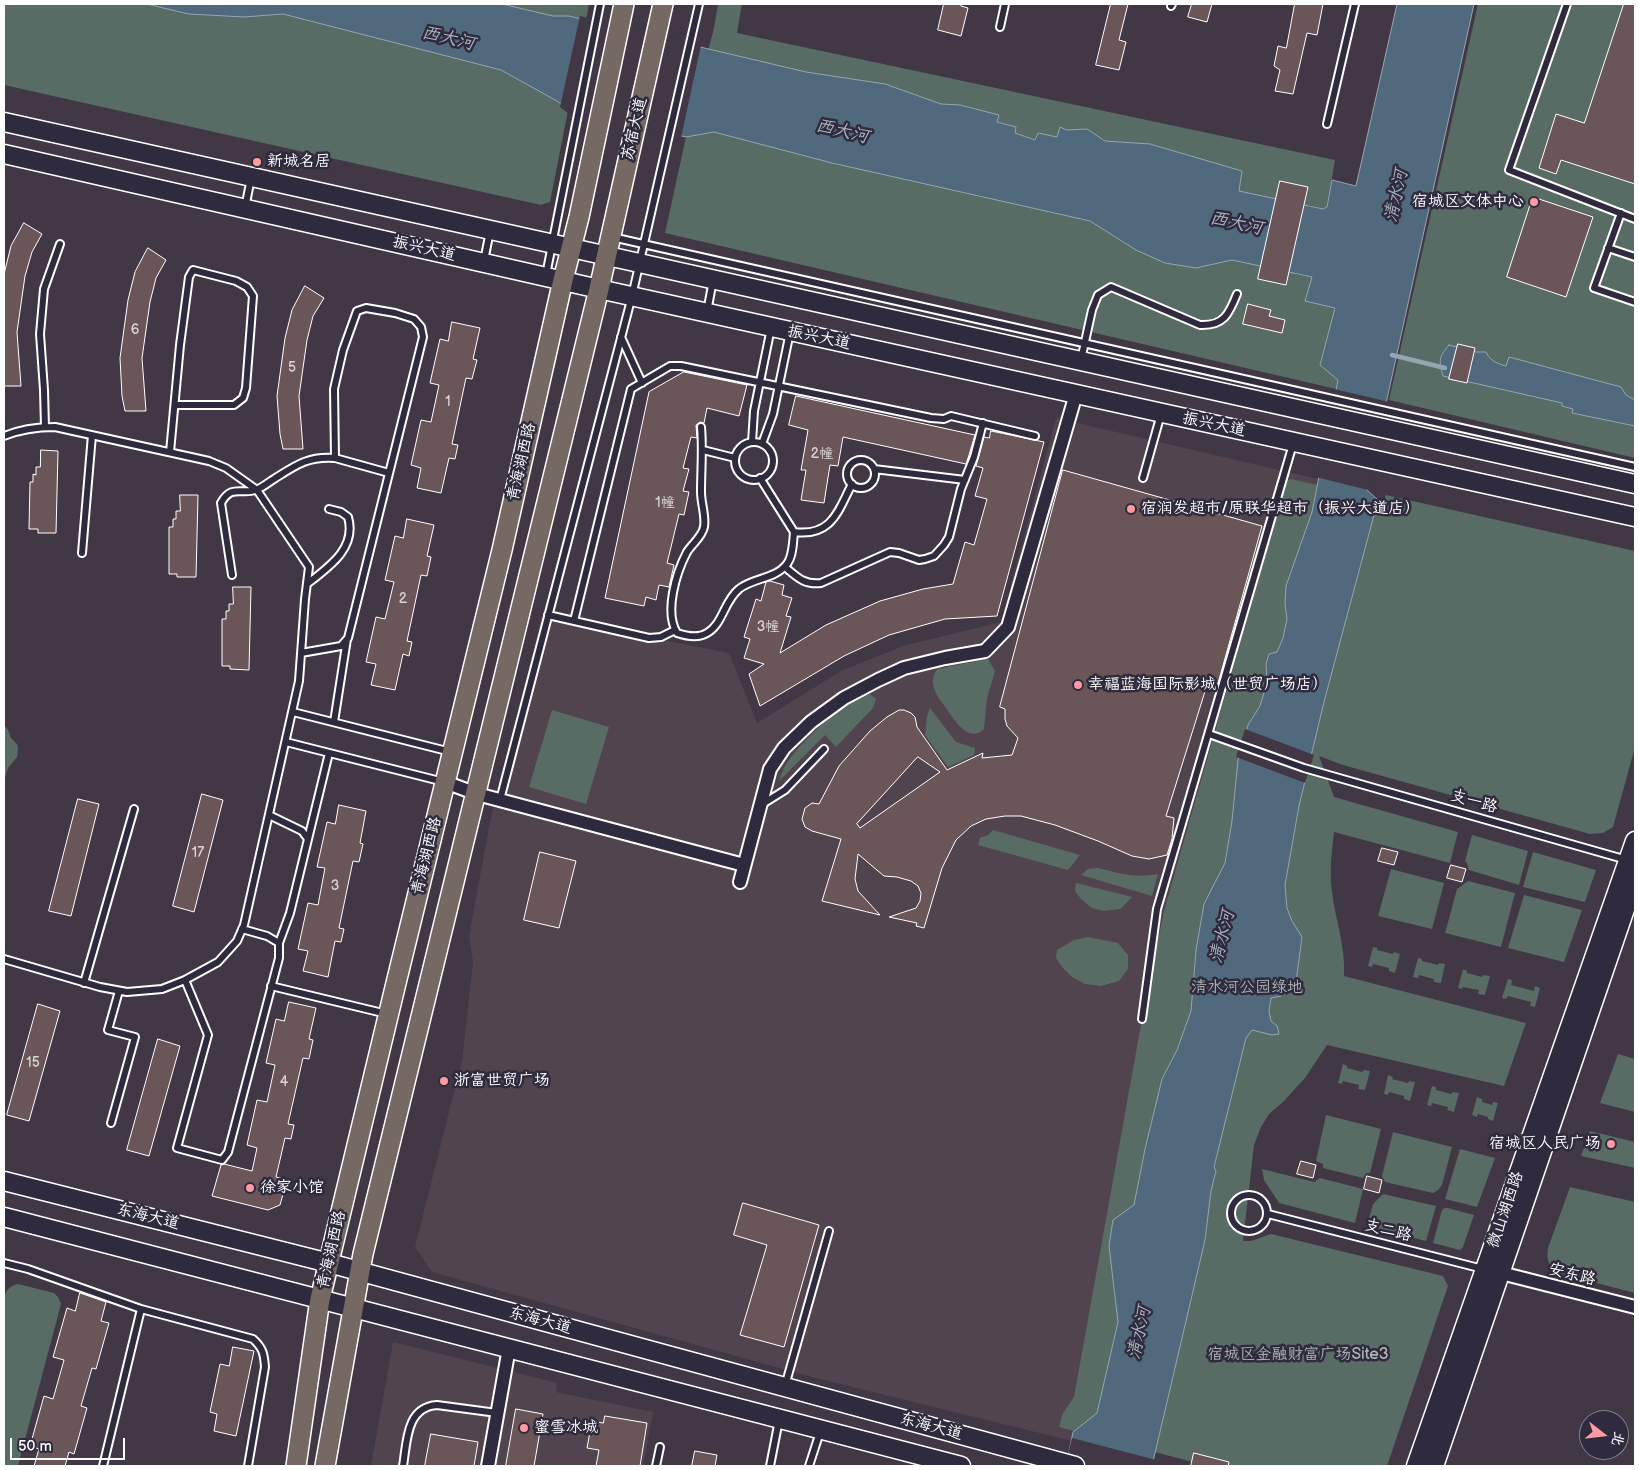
<!DOCTYPE html>
<meta charset="utf-8">
<style>
body{margin:0}
#map{position:relative;width:1639px;height:1470px;overflow:hidden;background:#413745;font-family:"Balsamiq Sans","LXGW WenKai TC",sans-serif}
canvas{display:block}
.frame{position:absolute;inset:0;border:5px solid #fff;pointer-events:none}
.north{position:absolute;left:1579px;top:1410px;width:50px;height:50px;box-sizing:border-box;background:#2f2a3d;border:1px solid #827f8b;border-radius:50%;rotate:106deg;font-size:14px;font-weight:700;line-height:20px;text-align:center;color:#fff}
.north::after{content:'';display:block;margin:auto;width:18px;height:22px;background:#ff9aa2;clip-path:polygon(50% 0,100% 100%,50% 72%,0 100%)}
.scale{position:absolute;left:10px;top:1438px;width:115px;height:22px;box-sizing:border-box;border:2px solid #fff;border-top:0;padding-left:6px;font-size:15px;line-height:18px;white-space:nowrap;color:#fff;-webkit-text-stroke:4px #2f2a3d;paint-order:stroke}
</style>
<div id="map">
<canvas width="1639" height="1470"></canvas>
<div class="frame"></div>
<div class="north">北</div>
<div class="scale">50 m</div>
</div>
<script>
const context = document.querySelector('canvas').getContext('2d');
context.lineJoin = 'round';
function fill(path, color) {
  context.fillStyle = color;
  context.fill(path, 'evenodd');
}
function stroke(path, color, width, dash) {
  context.strokeStyle = color;
  context.lineWidth = width;
  context.lineCap = dash ? 'butt' : 'round';
  context.setLineDash(dash || []);
  context.stroke(path);
}
function drawText(font, color, halo, rows, align = 'center') {
  context.font = font + ' "Balsamiq Sans","LXGW WenKai TC",sans-serif';
  context.lineWidth = 5;
  context.setLineDash([]);
  context.textBaseline = 'middle';
  context.strokeStyle = halo;
  context.fillStyle = color;
  for (const [text, x, y, turn = 0] of rows) {
    context.save();
    context.translate(x, y);
    context.rotate((+turn || 0) * Math.PI / 180);
    context.textAlign = isNaN(turn) ? turn : align;
    if (halo) context.strokeText(text, 0, 0);
    context.fillText(text, 0, 0);
    context.restore();
  }
}
const built = new Path2D(`
 M1056 418 1318 479 1312 512 1097 1413 1073 1432 1072 1441 812 1377 432 1272 415 1247 462 1060 473 962 469 936 490 822 542 616 729 653 757 723 841 671 903 646 1001 622Z
 M393 1342 557 1383 556 1392 653 1412 643 1466H371Z`);
const green = new Path2D(`
 M4 4H589L550 202 541 205 4 85Z
 M718 4H742L737 33 1335 160 1327 208 1323 209 1309 205 1295 274 1312 277 1335 308 1320 365 1338 380 1336 389 665 233 686 137 714 28Z
 M1478 4H1635V458L1389 400Z
 M1291 479 1384 500 1386 495 1635 551V747L1613 827 1603 833 1590 834 1343 765 1319 756 1334 797 1458 832 1450 863 1334 832C1332 851 1329 871 1332 891 1335 919 1346 947 1344 976L1526 1023 1504 1086 1327 1045 1305 1078 1284 1101 1269 1114 1261 1127 1254 1145 1243 1241H1251L1271 1234 1443 1276 1448 1286 1387 1466H1208L1059 1427 1063 1413 1074 1397 1142 1019 1164 911 1286 481Z
 M988 659 995 671 987 698 984 729C969 744 954 720 946 708 941 701 934 693 933 684 932 679 934 674 937 669Z
 M870 694 876 699 873 708 836 747 825 735 779 781C781 775 783 768 787 763 803 739 842 702 870 694Z
 M930 708 956 742 975 748 974 755 948 767 925 735 927 716Z
 M552 710 609 727 586 804 529 787Z
 M4 725 8 730 11 738 17 744 18 748 17 757 8 768 5 778H4Z
 M993 830 1080 855 1068 870 978 845 980 838 988 835Z
 M1472 835 1528 851 1519 885 1469 870 1467 863 1465 861Z
 M1533 852 1596 870 1585 902 1523 887Z
 M1098 868C1122 874 1133 878 1158 874L1152 896 1081 875 1088 869Z
 M1391 869 1444 883 1432 929 1378 916Z
 M1468 881 1515 893 1501 947 1445 933 1457 889Z
 M1076 883 1132 897 1120 909 1104 911 1092 908 1081 899 1075 891Z
 M1524 895 1582 910 1564 962 1508 948Z
 M1088 937 1118 943 1128 955V969L1119 981 1101 986 1085 984 1072 977 1063 968 1056 958 1057 950 1074 940Z
 M1373 947 1377 948V950L1393 954 1394 952 1400 954 1395 973 1389 971V968L1373 964 1372 967 1368 966Z
 M1418 958 1422 959V961L1438 965 1439 963 1445 964 1441 983 1434 982V979L1419 975 1418 978 1413 977Z
 M1463 969 1467 971V973L1482 977 1483 975 1490 976 1485 995 1478 994 1479 990 1463 987 1462 989 1458 988Z
 M1508 979 1512 980 1511 985 1534 991 1535 986 1540 988 1535 1007 1530 1006 1531 1002 1508 996 1506 999 1502 998Z
 M1618 1054 1635 1059V1112L1600 1103Z
 M1343 1064 1347 1066V1068L1362 1072 1364 1070 1370 1071 1365 1090 1358 1089 1359 1085 1343 1081 1342 1084 1338 1083Z
 M1388 1075 1393 1077 1392 1079 1408 1083 1409 1081 1415 1082 1410 1101 1404 1099V1096L1389 1092 1388 1095 1384 1094Z
 M1432 1086 1436 1087V1090L1451 1094 1453 1092 1459 1093 1454 1112 1447 1110 1448 1107 1432 1103 1431 1106 1427 1105Z
 M1477 1097 1482 1099V1102L1492 1105 1493 1102 1498 1103 1493 1121 1488 1119V1117L1478 1114 1477 1117 1472 1115Z
 M1326 1115 1381 1129 1370 1173H1366L1363 1178 1323 1168V1164L1316 1161Z
 M1590 1131 1635 1142V1168L1581 1156Z
 M1393 1132 1452 1147 1442 1185 1438 1190 1433 1193 1385 1182 1382 1176Z
 M1460 1149 1495 1158 1477 1207 1445 1199Z
 M1262 1169 1314 1182 1320 1178 1363 1189 1355 1223 1279 1203 1264 1180Z
 M1570 1187 1635 1202V1293L1558 1273C1549 1267 1546 1259 1548 1248Z
 M1383 1194 1436 1206 1426 1241 1367 1226 1373 1204Z
 M1445 1208H1448L1474 1215 1463 1247 1460 1250 1433 1243 1442 1210Z
 M18 1284 54 1293 58 1297 61 1304 18 1466H4V1299C6 1290 9 1286 18 1284Z`);
const water = new Path2D(`
 M147 4H502L553 16H569L806 72 885 84 941 104 960 105 999 115 997 122 1016 127 1015 133 1035 140 1038 133 1057 137 1060 127 1067 130 1087 129 1105 141 1150 144 1242 171 1239 191 1323 209 1327 207 1332 180 1356 186 1397 4H1474L1367 490 1378 500 1324 702 1299 806 1285 885 1287 908 1292 921 1302 937 1296 982 1281 996 1271 998 1269 1011 1271 1021 1277 1026 1279 1034 1272 1035 1252 1030 1246 1038 1214 1167 1216 1171 1211 1191 1205 1240 1152 1466H1066L1073 1432 1097 1413 1118 1322 1109 1246 1113 1220 1134 1205 1145 1149 1162 1079 1177 1050 1191 1011 1196 950 1204 904 1225 863 1232 821 1238 760 1248 725 1260 706 1267 683 1266 664 1269 654 1277 652 1283 638 1287 619 1285 604 1286 586 1312 512 1338 380 1320 365 1335 308 1305 301 1312 277 1232 260 1196 268 1165 263 1136 250 1090 221 832 163 714 132 686 137 570 111 557 101 501 70 283 14 244 17 189 14Z
 M1449 345 1476 352H1486C1490 361 1498 364 1506 366L1509 357 1621 387 1626 395 1635 400V426L1572 413 1573 409 1562 406V403L1443 376C1439 360 1438 358 1449 345Z`);
const pier = new Path2D(`
 M580 16 701 45 681 138 569 114 560 107Z
 M1334 389 1389 402 1370 489 1372 491 1316 477Z
 M1245 729 1314 755 1305 783 1236 757Z
 M1072 1438 1156 1460 1155 1466H1065Z`);
const stream = new Path2D(`
 M1392 355 1445 368`);
const building = new Path2D(`
 M944 4H961V6L968 8 961 36 938 30Z
 M1111 4H1128L1119 40 1126 42 1119 70 1096 65Z
 M1192 4H1212L1207 22 1188 17Z
 M1295 4H1323L1317 35 1307 33 1293 94 1275 91 1280 70 1274 66 1278 46 1286 48Z
 M1624 4H1635V184L1561 160 1556 174 1539 168 1556 114 1584 123Z
 M1280 181 1308 187 1286 285 1258 279Z
 M1533 197 1593 217 1566 297 1507 277Z
 M24 223 42 234 32 252 25 276 17 332 21 386H4V274L11 246Z
 M148 248 166 260 156 278 150 302 142 358 146 411H125L122 396 120 358 128 300 135 272Z
 M305 286 324 298 313 316 307 340 299 396 303 449H283L280 434 277 396 285 338 292 310Z
 M1248 304 1271 310 1269 316 1285 320 1282 333 1243 324Z
 M452 322 480 328 473 359 477 360 472 379 466 378 452 444 458 445 455 459 449 458 441 493 417 488 421 468 411 465 421 420 431 422 439 385 430 383 440 339 448 341Z
 M1458 344 1475 348 1467 383 1449 379Z
 M684 372 747 385 739 416 707 408 704 423 700 422 696 425 697 438 691 437 683 468 689 469 683 491 689 492 684 515 679 514 671 547 667 563 674 565 669 587 659 585 656 600 646 597 644 606 605 598 649 392Z
 M796 396 975 435 969 455 966 464 843 437 838 466 830 465 824 503 801 500 806 470H801L808 430 789 425Z
 M991 431 1044 442 997 616 945 619 889 635 844 656 760 706 749 674 764 664 744 658 750 639 744 637 756 599 761 601 766 582 770 581 784 585 782 595 792 598 786 616 791 617 780 653 826 625 880 601 923 589 953 584 965 542 974 545 987 499 975 496 983 468 976 466 984 437 989 438Z
 M41 450 58 451 56 533H38V529H29L30 482H33V474L36 475V467H40Z
 M1063 470 1262 526 1217 687 1207 685 1166 816 1174 818 1172 839 1167 855 1149 859 1132 856 1098 841 1055 825 1021 816H1005L986 819 971 826 956 840 942 868 924 928 916 926 917 923 889 917 916 908 920 901 921 893 918 886 911 881 897 877 884 876 858 854 855 879 858 891 880 915 822 901 841 839 812 831 805 827 802 819 805 808 812 803 819 804 839 766 870 731 887 717 899 710H904L911 713 915 717 917 727 947 770 983 753 982 758 1012 755 1018 738 1007 726 1005 719V709L1000 707ZM918 757 940 772 860 828 857 824Z
 M180 495H198L196 577H177V574H169V527H173V519H176V511H180Z
 M407 519 434 525 427 556 431 557 427 576 421 575 407 641 412 642 409 656 403 654 395 690 371 685 376 664 366 662 376 617 385 619 394 582 385 580 395 536 403 538Z
 M233 587H251L249 670 230 669V666H222V619H226V611H229V604H233Z
 M202 794 223 800 194 912 173 906Z
 M78 799 99 804 71 916 49 911Z
 M339 805 366 811 360 843 363 844 359 862 353 861 339 928 344 929 341 942 335 941 328 977 303 971 308 951 298 949 308 903 318 905 325 868 317 867 327 822 335 824Z
 M1382 848 1398 852 1394 865 1378 861Z
 M540 852 576 861 559 928 524 920Z
 M1451 865 1466 869 1462 882 1447 878Z
 M289 1002 316 1008 309 1039 313 1040 309 1059 303 1058 288 1124 294 1125 291 1139 285 1138 276 1177 287 1180 280 1205 268 1210 212 1196 221 1165 224 1164 252 1171 257 1148 247 1145 257 1100 267 1102 275 1065 266 1063 276 1019 284 1021Z
 M38 1004 60 1011 29 1121 7 1115Z
 M158 1039 180 1046 149 1156 127 1150Z
 M1301 1161 1316 1165 1313 1178 1297 1174Z
 M1367 1176 1382 1180 1379 1193 1364 1189Z
 M743 1203 819 1225 784 1347 740 1335 767 1245 734 1235Z
 M80 1293 106 1302 101 1321 109 1323 96 1369 92 1368 81 1406 87 1408 74 1454 69 1452 65 1466H34L39 1449 30 1446 44 1396 53 1399 64 1360 53 1357 67 1308 75 1311Z
 M233 1347 254 1351 236 1436 214 1431 217 1414 210 1412 220 1364 229 1366Z
 M516 1409 543 1414 534 1466H506Z
 M605 1416 647 1423 640 1466H596L599 1450 587 1448 592 1421 603 1423Z
 M431 1434 478 1442 474 1466H425Z
 M695 1451 717 1455 715 1466H692Z
 M1194 1453 1229 1462 1228 1466H1191Z`);
const lane = new Path2D(`
 M1567 4 1509 170 1635 219
 M1171 6 1172 4
 M1000 27 1005 4
 M1327 124 1355 4
 M245 208 251 178
 M1621 213 1594 288 1635 302
 M612 237 1635 467
 M1608 248 1635 257
 M484 261 490 231
 M546 275 600 4
 M707 312 713 280
 M621 337 642 383
 M1081 360 1092 310 1098 295 1111 287 1200 325C1224 326 1229 314 1237 294
 M45 427 44 390 40 334 44 289 60 244
 M701 427C703 449 701 470 701 492 701 504 706 516 704 527 702 537 692 544 687 552 676 573 664 612 677 633 686 636 699 638 707 633 723 624 724 601 739 589 752 578 775 579 786 565 793 558 793 542 794 532
 M4 436C21 429 37 427 55 427L209 461 226 468 257 490 309 567 305 599 299 681 244 925 237 941 218 962 185 980 162 989 127 992 100 987 4 959
 M752 442 754 411 771 328
 M735 461a19 19 0 1 1 38 0a19 19 0 1 1-38 0Z
 M762 444 773 414 790 332
 M703 450 735 458
 M170 452 180 345 189 277 193 270 236 281 247 287 253 296 246 388 243 398 234 405H175
 M335 458 389 473
 M847 474a14 14 0 1 1 28 0a14 14 0 1 1-28 0Z
 M874 469 965 480
 M760 478 794 532C832 537 838 511 852 484
 M1143 478 1161 414
 M82 553 92 435
 M785 567C797 577 804 585 821 583L890 552 899 553 919 560 925 559 934 556 944 545 949 537 961 489 974 457 983 423
 M232 575 221 503C232 483 242 496 258 489 263 487 269 482 274 479 296 465 308 456 335 458L334 389 343 350 357 311 366 308 395 313 414 319 421 327 423 337 348 638 341 646 301 653
 M307 584C329 567 357 548 348 517L341 512 329 509
 M548 615 649 638 661 637 675 630
 M574 621 631 389 670 366H681L931 418 944 419 951 416 1035 436
 M293 712 451 752
 M334 722 347 639
 M1209 734 1304 768 1627 860
 M286 742 444 782
 M500 800 632 296 699 4
 M761 805 785 790 824 749
 M269 815 302 831 308 839
 M279 943 290 913 329 753
 M185 980 208 1035 177 1148 222 1160 228 1152 279 958V943L267 936 242 929
 M84 983 134 809
 M271 986 387 1014
 M1142 1019 1157 909 1293 444
 M111 1123 135 1037 108 1030 119 991
 M1231 1213a18 18 0 1 1 36 0a18 18 0 1 1-36 0Z
 M1268 1214 1483 1269
 M4 1263 28 1269 141 1309 253 1339C263 1348 264 1354 265 1367L248 1466
 M785 1386 829 1231
 M103 1466 141 1309
 M403 1466C407 1442 406 1407 437 1405L497 1413
 M656 1466 660 1447
 M770 1466 779 1420
 M809 1466 820 1432`);
const street = new Path2D(`
 M445 782 477 794 744 865
 M740 882 770 769 784 748 811 722 844 698 878 680 904 668 945 658 985 651 1008 627 1076 394
 M1501 1273 1635 1307
 M488 1466 509 1348`);
const secondary = new Path2D(`
 M4 122 1635 484
 M4 154 599 289 1635 517
 M4 1181 329 1263 1075 1466
 M4 1217 961 1466
 M1416 1466 1635 841
 M1434 1466 1635 880`);
const primary = new Path2D(`
 M296 1466 320 1299 397 979 502 550 563 280 579 217 624 4
 M325 1466 363 1254 599 289 663 4`);
const markers = [
 [257,162,5,"#ff9aa2"],
 [1534,202,5,"#ff9aa2"],
 [1131,509,5,"#ff9aa2"],
 [1078,685,5,"#ff9aa2"],
 [444,1081,5,"#ff9aa2"],
 [1611,1144,5,"#ff9aa2"],
 [250,1188,5,"#ff9aa2"],
 [524,1428,5,"#ff9aa2"]
];
const numberNames = [
 ["6",135,330],
 ["5",292,368],
 ["1",448,402],
 ["2幢",822,454],
 ["1幢",665,503],
 ["2",403,599],
 ["3幢",768,627],
 ["17",198,853],
 ["3",335,886],
 ["15",33,1063],
 ["4",284,1082]
];
const streetNames = [
 ["苏宿大道",635,129,-77],
 ["振兴大道",424,249,13],
 ["振兴大道",819,338,12],
 ["振兴大道",1214,425,12],
 ["青海湖西路",522,462,-77],
 ["支一路",1474,802,16],
 ["青海湖西路",427,856,-76],
 ["微山湖西路",1506,1210,-71],
 ["东海大道",148,1217,14],
 ["支二路",1388,1231,14],
 ["青海湖西路",332,1250,-77],
 ["安东路",1572,1275,14],
 ["东海大道",540,1321,15],
 ["东海大道",931,1427,15]
];
const poiNames = [
 ["新城名居",267,162],
 ["宿城区文体中心",1524,202,"right"],
 ["宿润发超市/原联华超市（振兴大道店）",1141,509],
 ["幸福蓝海国际影城（世贸广场店）",1088,685],
 ["浙富世贸广场",454,1081],
 ["宿城区人民广场",1601,1144,"right"],
 ["徐家小馆",260,1188],
 ["蜜雪冰城",534,1428]
];
const parkNames = [
 ["清水河公园绿地",1247,988],
 ["宿城区金融财富广场Site3",1298,1355]
];
const waterNames = [
 ["西大河",448,39,13],
 ["西大河",842,132,13],
 ["清水河",1397,196,-78],
 ["西大河",1236,224,12],
 ["清水河",1223,937,-76],
 ["清水河",1140,1333,-78]
];
fill(built, '#51444f');
fill(green, '#586b64');
fill(water, '#51697c');
stroke(water, '#97a5b0', 1);
fill(pier, '#413745');
stroke(stream, '#97a5b0', 4.5);
fill(building, '#6a5658');
stroke(building, '#fff', 1);
stroke(lane, '#fff', 10);
stroke(street, '#fff', 16);
stroke(secondary, '#fff', 21);
stroke(primary, '#fff', 22);
stroke(lane, '#2f2a3d', 6);
stroke(street, '#2f2a3d', 12);
stroke(secondary, '#2f2a3d', 18);
stroke(primary, '#766964', 19);
for (const [x, y, r, color] of markers) {
  const dot = new Path2D();
  dot.arc(x, y, r, 0, 2 * Math.PI);
  context.fillStyle = color;
  context.fill(dot);
  stroke(dot, '#2f2a3d', 2);
}
drawText('14px', '#dad5d5', null, numberNames);
drawText('16px', '#fff', '#2f2a3d', streetNames);
drawText('16px', '#fff', '#2f2a3d', poiNames, 'left');
drawText('16px', '#acb5b2', '#2f2a3d', parkNames);
drawText('italic 18px', '#a8b4be', '#2f2a3d', waterNames);
</script>
